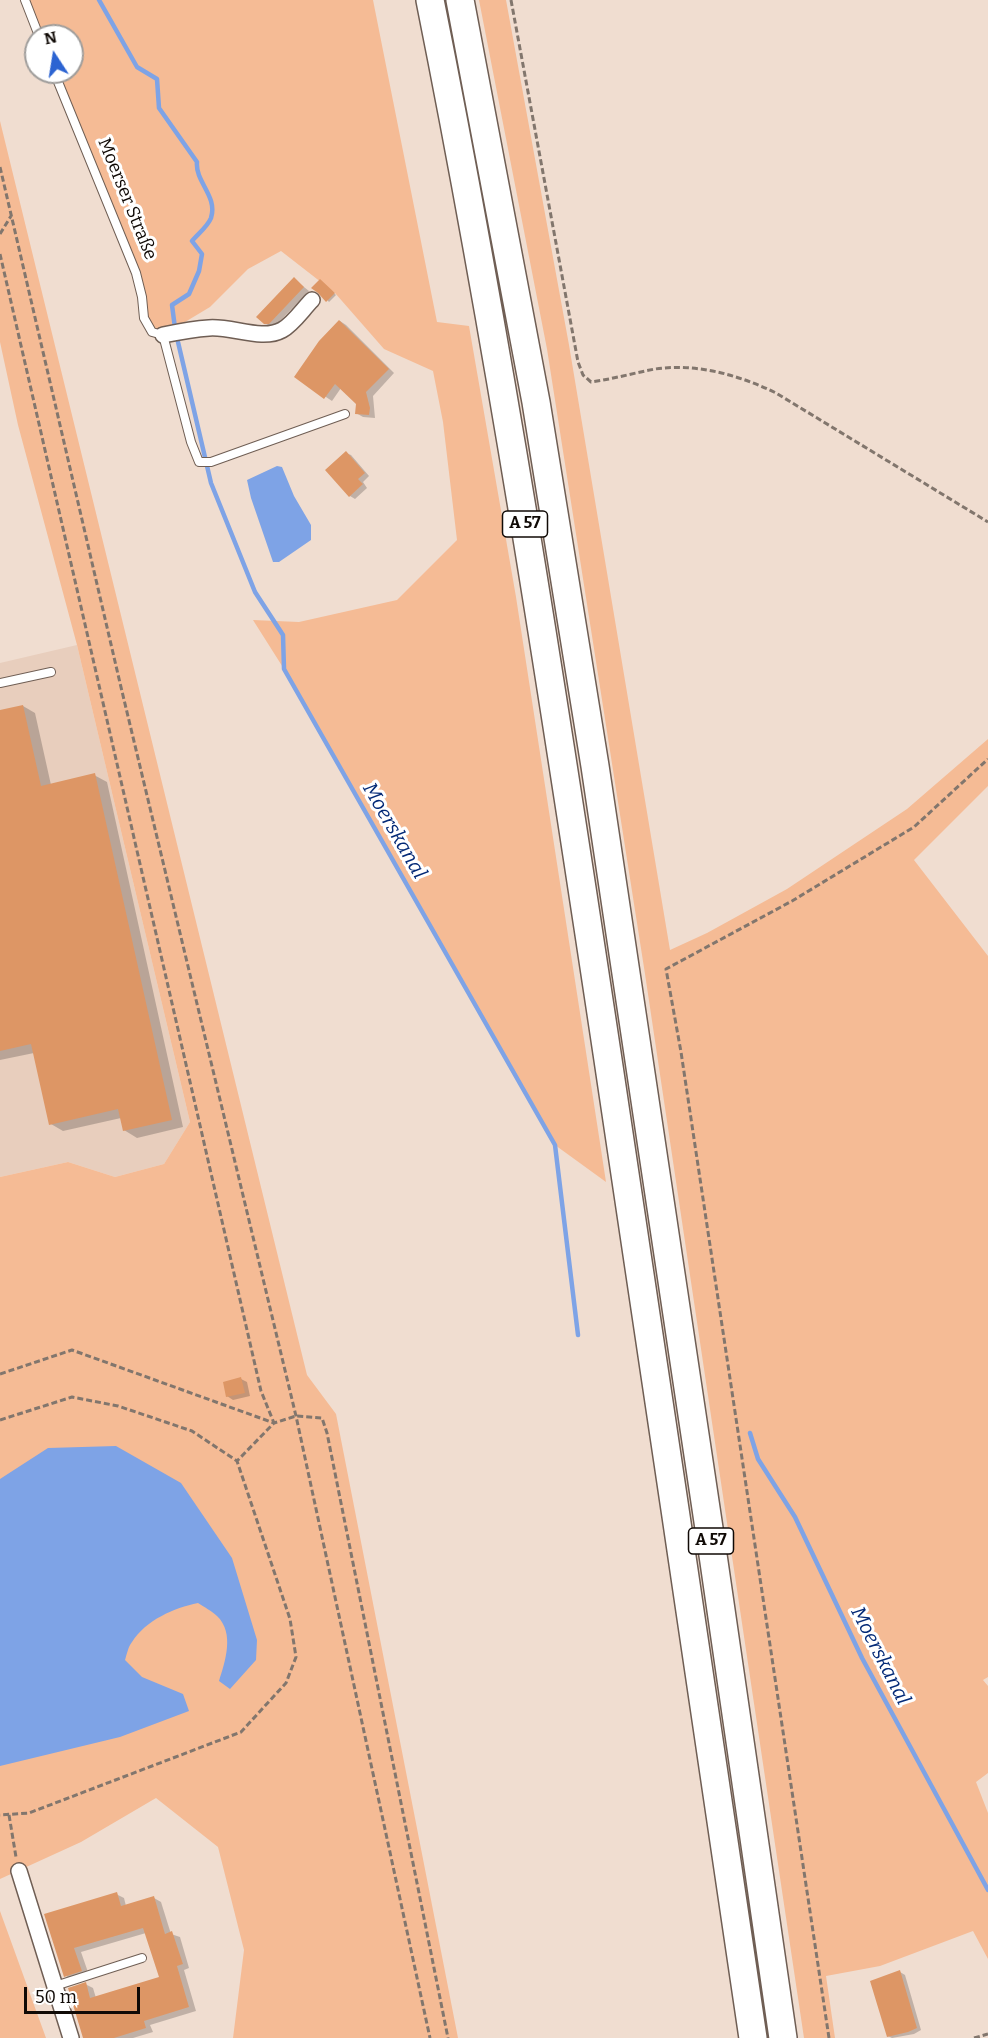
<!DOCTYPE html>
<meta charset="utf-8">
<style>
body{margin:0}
#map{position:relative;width:988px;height:2038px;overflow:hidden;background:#f0ddd0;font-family:Bitter,serif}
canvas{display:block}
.north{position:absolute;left:24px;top:24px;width:60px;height:60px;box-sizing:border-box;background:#fff;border:2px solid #9f9d9b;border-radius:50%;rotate:348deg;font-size:16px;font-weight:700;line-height:24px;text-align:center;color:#100a06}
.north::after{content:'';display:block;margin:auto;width:21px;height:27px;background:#2c64d2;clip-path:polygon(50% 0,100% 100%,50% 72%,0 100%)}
.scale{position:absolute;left:24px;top:1987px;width:116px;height:27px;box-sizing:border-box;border:3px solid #100a06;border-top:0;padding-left:8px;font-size:18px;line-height:21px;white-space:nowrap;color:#100a06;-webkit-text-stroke:4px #fff;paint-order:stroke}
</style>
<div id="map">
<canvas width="988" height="2038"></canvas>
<div class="north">N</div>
<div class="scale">50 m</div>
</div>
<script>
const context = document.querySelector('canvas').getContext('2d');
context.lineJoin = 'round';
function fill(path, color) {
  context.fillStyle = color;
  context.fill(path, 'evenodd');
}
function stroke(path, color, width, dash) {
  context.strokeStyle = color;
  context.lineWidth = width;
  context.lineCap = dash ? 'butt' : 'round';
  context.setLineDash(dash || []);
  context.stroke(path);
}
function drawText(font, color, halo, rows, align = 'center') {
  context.font = font + ' Bitter,serif';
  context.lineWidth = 6;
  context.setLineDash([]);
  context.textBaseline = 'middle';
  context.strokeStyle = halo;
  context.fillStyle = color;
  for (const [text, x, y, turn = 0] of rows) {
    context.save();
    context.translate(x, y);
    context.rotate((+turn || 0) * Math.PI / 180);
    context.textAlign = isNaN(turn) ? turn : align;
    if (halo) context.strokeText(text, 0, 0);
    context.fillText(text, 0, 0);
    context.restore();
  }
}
const built = new Path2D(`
 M77 645 190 1122 164 1164 115 1177 68 1162 0 1177V663Z`);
const green = new Path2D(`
 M25 0H373L437 322 469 326 516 597 606 1182 555 1145 284 669 253 620 299 622 397 600 457 540 443 422 433 371 384 349 335 293 281 251 248 269 210 307 175 328 152 332 142 298 55 72H72V36H40Z
 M479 0H506L569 345 670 950 707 933 787 889 907 809 988 739V786L914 860 988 956V1677L983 1680 988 1686V1773L976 1782 988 1813V1959L973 1931 880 1966 826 1976 835 2038H804L645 974 547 349Z
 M0 121 307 1375 336 1414 458 2038H233L244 1950 218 1847 156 1798 81 1842 0 1879V1177L68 1162 115 1177 164 1164 190 1122 77 645 18 425 0 342Z
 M0 1911 46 2038H0Z`);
const water = new Path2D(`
 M277 466 282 467 294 496 311 525V540L279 562H273L251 498 247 480Z
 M116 1446 181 1483 232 1558 257 1640 256 1660 230 1689 219 1681C225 1662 235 1633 217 1616 212 1611 204 1607 198 1603 174 1608 146 1620 132 1642 128 1647 127 1654 125 1660L142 1677 183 1694 189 1711 120 1737 0 1766V1479L48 1448Z`);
const shadow = new Path2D(`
 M294 279 309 291 275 326 271 327 265 323Z
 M322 282 336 295 329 302 319 291Z
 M340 321 346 325 394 373 373 396 375 418 363 417 356 413 358 404 341 388 332 401 296 377Z
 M346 453 351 455 369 476 363 482 367 488 355 499 350 496Z
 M23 706 35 713 51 785 94 775 107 782 183 1127 137 1138 124 1130 121 1118 63 1131 51 1124 34 1053 0 1060V711Z
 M241 1379 247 1382 250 1396 233 1400 227 1396Z
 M116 1894 124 1898 126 1906 154 1898 161 1902 171 1934 180 1937 189 1968 184 1970 196 2011 150 2025 153 2032 133 2038H84L85 1984 93 1988 96 1998 161 1978 146 1933 81 1952 89 1975 73 1980 66 1976 46 1915Z
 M900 1972 905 1975 921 2030 914 2034 892 2038 888 2036Z`);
const stream = new Path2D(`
 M99 0 137 67 157 79 159 108 197 162C195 182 218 196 211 218 208 226 198 234 192 241L202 254 199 271 189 294 172 305 175 328
 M178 342 211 483 255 592 283 635 284 669 555 1145 578 1335
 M750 1433 758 1459 795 1517 862 1658 988 1890`);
const building = new Path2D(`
 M294 277 304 287 269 324H264L256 317Z
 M320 279 335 293 326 302 318 293 311 288Z
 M339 320 389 369 366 392 370 408 369 415 355 414 356 404 335 384 324 399 294 377 319 341Z
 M346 451 365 473 358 479 363 484 349 497 325 470Z
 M23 705 41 786 95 773 172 1120 123 1131 118 1109 49 1125 31 1044 0 1051V710Z
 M241 1377 245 1393 226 1397 223 1382Z
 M117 1892 121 1906 154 1896 165 1934 172 1931 183 1964 177 1966 189 2007 144 2021 146 2028 114 2038H83L68 1988 86 1982 90 1998 159 1977 143 1928 74 1948 82 1971 64 1977 44 1914Z
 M900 1970 917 2028 908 2032 887 2037 870 1981Z`);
const path = new Path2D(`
 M511 0 578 362 583 375 591 382C613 379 634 373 655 369 697 363 739 375 776 393L988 522
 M0 167 120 683 296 1416 430 2038
 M0 234 11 216
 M0 254 261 1391 274 1423 237 1461
 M0 1374 72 1350 274 1423 296 1416 322 1418 327 1433 448 2038
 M0 1420 72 1397 118 1406 192 1431 237 1461 290 1619 296 1657 286 1683 241 1732 29 1813 0 1815
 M9 1815 16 1857
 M829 2038 681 1052 666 969 792 901 914 827 988 759
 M974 2038 988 2034`);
const lane = new Path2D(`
 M25 0 39 36
 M54 72 136 273 142 297 144 318 152 332 163 335 191 442 199 462H211L345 414
 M0 683 51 672
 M55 1986 142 1958`);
const street = new Path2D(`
 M163 335C178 332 194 329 209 328 232 326 262 341 282 330 293 324 303 309 312 300
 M19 1871 71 2038`);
const highway = new Path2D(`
 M430 0C500 349 554 701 607 1053 656 1381 705 1710 753 2038
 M460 0 536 402 595 766 713 1555 783 2038`);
const shields = [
 [525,524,45],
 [711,1541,45]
];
const shieldNames = [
 ["A 57",525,524],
 ["A 57",711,1541]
];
const streetNames = [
 ["Moerser Straße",127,199,68]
];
const waterNames = [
 ["Moerskanal",394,831,60],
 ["Moerskanal",880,1656,63]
];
fill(built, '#e8cebd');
fill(green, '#f5bb95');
fill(water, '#7ea3e6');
fill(shadow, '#0003');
stroke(stream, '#7ea3e6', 4.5);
fill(building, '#dd9665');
stroke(lane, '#6f5e54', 10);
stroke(street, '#6f5e54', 18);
stroke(highway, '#6f5e54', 30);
stroke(path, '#82766d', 3, [6, 3]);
stroke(lane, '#fff', 8);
stroke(street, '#fff', 15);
stroke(highway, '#fff', 27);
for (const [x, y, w] of shields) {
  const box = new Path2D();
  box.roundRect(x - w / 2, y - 13, w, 26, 4.5);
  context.fillStyle = '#fff';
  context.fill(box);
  stroke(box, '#100a06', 1.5);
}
drawText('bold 16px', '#100a06', null, shieldNames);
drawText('18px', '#100a06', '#fff', streetNames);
drawText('italic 20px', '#042a77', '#fff', waterNames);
</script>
